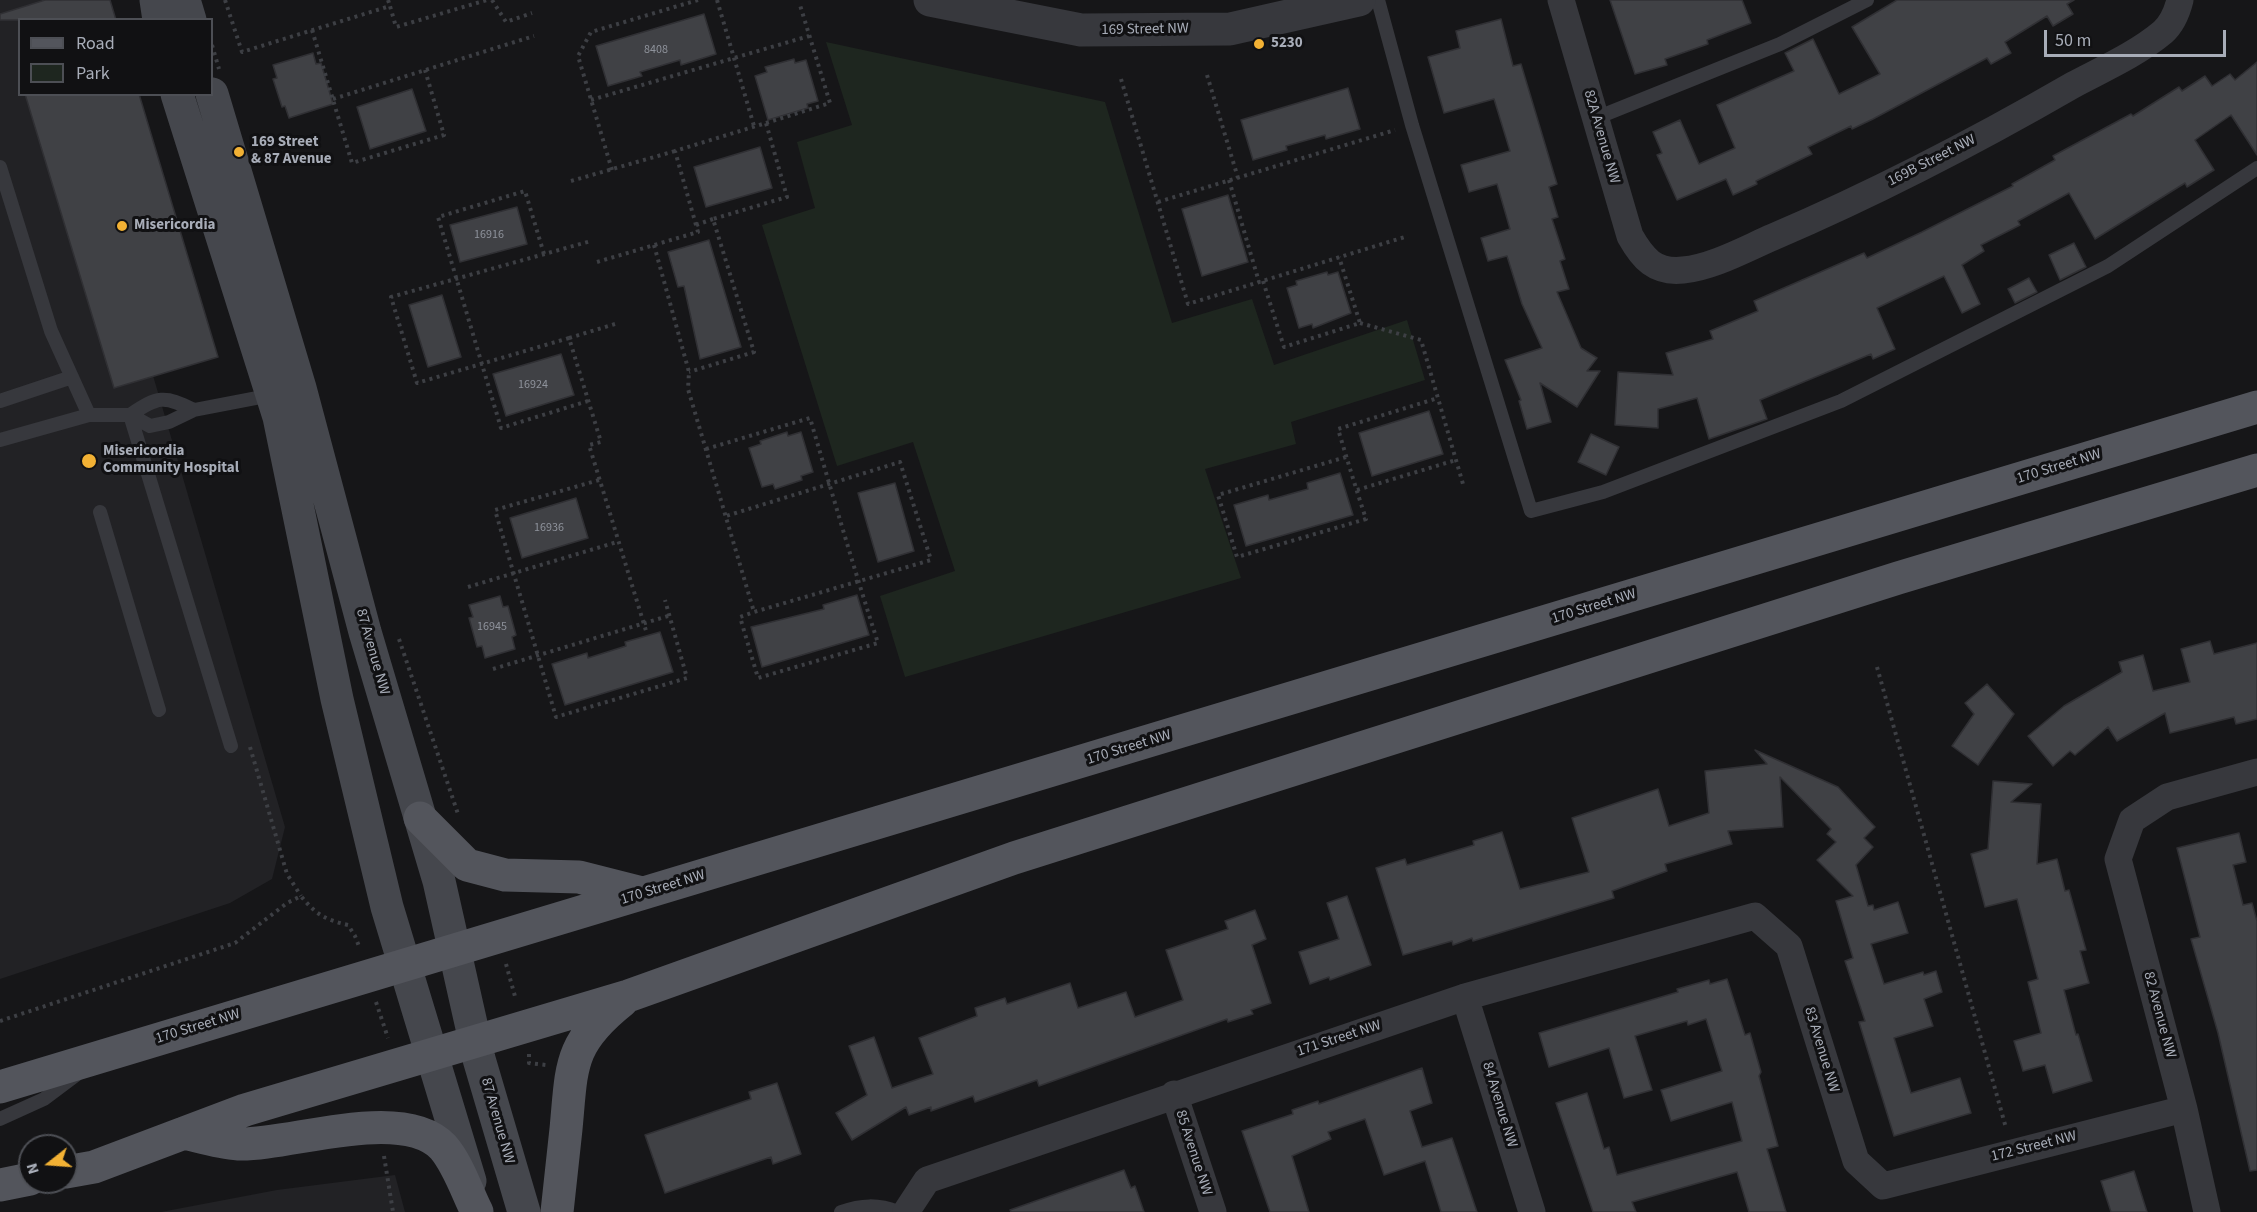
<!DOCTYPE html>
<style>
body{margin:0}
#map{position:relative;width:2257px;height:1212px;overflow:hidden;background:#161618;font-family:"Source Sans 3",sans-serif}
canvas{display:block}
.legend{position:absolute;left:18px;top:18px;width:195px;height:78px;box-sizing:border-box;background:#111113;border:2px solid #4d4f55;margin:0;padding:8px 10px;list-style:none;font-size:18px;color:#a8adb8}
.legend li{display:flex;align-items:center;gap:12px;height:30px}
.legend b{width:30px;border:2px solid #4d4f55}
.north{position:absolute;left:18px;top:1134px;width:60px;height:60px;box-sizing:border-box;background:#111113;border:2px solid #4d4f55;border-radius:50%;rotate:253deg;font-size:16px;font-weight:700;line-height:24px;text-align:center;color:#a8adb8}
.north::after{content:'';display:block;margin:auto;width:21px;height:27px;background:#f2b134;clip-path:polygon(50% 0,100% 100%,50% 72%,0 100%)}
.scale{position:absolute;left:2044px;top:30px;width:182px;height:27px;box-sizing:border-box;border:3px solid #a8adb8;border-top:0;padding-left:8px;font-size:18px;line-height:21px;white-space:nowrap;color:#a8adb8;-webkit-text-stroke:4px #111113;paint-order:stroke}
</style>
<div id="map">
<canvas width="2257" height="1212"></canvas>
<ul class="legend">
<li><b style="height:8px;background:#53555c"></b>Road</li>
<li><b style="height:16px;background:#1e261f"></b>Park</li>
</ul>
<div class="north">N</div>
<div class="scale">50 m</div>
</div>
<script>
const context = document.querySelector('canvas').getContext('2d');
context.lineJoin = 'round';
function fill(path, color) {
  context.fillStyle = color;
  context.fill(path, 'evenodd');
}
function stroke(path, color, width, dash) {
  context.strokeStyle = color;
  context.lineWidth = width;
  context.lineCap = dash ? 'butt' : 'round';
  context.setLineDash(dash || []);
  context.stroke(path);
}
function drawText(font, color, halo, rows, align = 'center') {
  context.font = font + ' "Source Sans 3",sans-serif';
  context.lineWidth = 6;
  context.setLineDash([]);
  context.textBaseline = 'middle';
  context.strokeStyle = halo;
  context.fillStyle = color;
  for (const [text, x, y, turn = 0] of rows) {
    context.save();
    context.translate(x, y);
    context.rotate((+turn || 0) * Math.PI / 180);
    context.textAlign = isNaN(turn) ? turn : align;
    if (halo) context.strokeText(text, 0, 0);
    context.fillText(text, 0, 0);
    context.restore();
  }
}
const built = new Path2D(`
 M0 0H43L49 19 20 20V94L71 95 285 827 272 879 230 903 0 979Z
 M395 1175 405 1212H161L277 1190Z`);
const green = new Path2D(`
 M826 42 1105 102 1172 323 1252 299 1274 365 1407 320 1425 380 1291 422 1296 444 1205 469 1241 578 905 677 880 596 955 571 913 442 837 466 762 225 815 208 797 142 852 125Z`);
const building = new Path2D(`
 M45 0H110L116 20H0V14Z
 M1610 0H1742L1751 23 1707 40 1708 44 1665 59 1667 65 1635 74Z
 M1897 0H2074L2067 4 2073 14 2053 26 2047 16 2005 42 2011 53 1991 64 1987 58 1873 119 1852 129 1851 126 1808 147 1812 154 1756 181 1757 184 1733 195 1726 179 1677 200 1657 155 1662 153 1653 132 1680 120 1699 164 1735 148 1717 105 1794 71 1785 53 1813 39 1839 94 1880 74 1852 27Z
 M704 14 716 54 681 65 680 60 640 72 642 76 608 86 596 46Z
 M1501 19 1513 66 1521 64 1557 184 1549 187 1558 217 1552 219 1565 259 1560 261 1569 289 1557 292 1581 348 1597 358 1587 371H1600L1577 407 1540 383 1551 422 1527 429 1519 401 1521 400 1505 360 1542 348 1522 304 1507 256 1488 261 1481 238 1510 229 1497 184 1469 192 1461 165 1510 151 1494 99 1444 113 1428 57 1460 48 1456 31Z
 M313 53 316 64 321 63 333 104 289 118 285 106 282 107 273 79 277 78 273 65Z
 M794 59 795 63 806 60 818 101 807 104 808 108 768 120 755 76 767 72 765 67Z
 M2257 62V155L2231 115 2195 140 2214 170 2187 187 2185 183 2095 239 2069 193 2018 221 2020 225 1981 245 1984 251 1962 265 1980 304 1962 313 1944 276 1877 308 1895 349 1873 359 1871 354 1760 400 1767 419 1709 439 1697 398 1658 409V428L1615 425 1618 372 1673 375 1666 353 1713 339 1710 331 1758 311 1754 301 1864 253 1867 258 1922 232 2013 186 2012 184 2055 160 2053 156 2131 114 2133 116 2179 87 2182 91 2205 76 2212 86 2230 74 2235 80Z
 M1348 88 1360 129 1326 139 1325 135 1286 146 1287 150 1253 160 1241 120Z
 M412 89 426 131 370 149 357 107Z
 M25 94H139L218 357 114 388Z
 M760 147 772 188 706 207 694 167Z
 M1228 195 1248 262 1202 276 1182 209Z
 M517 207 527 244 460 262 450 225Z
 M709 240 741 347 700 359 684 286 678 287 668 252Z
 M2074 243 2086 267 2060 280 2049 255Z
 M1327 272 1328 275 1338 272 1351 313 1313 328 1312 324 1299 328 1287 288 1297 285 1296 281Z
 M2029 278 2037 292 2015 303 2008 289Z
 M442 295 461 357 428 367 409 305Z
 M561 354 574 395 506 416 493 374Z
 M1429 411 1443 454 1372 476 1359 433Z
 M787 432 788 436 801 432 813 472 801 476 802 480 775 489 773 484 762 487 749 448 761 444 760 441Z
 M1591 434 1619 447 1606 475 1578 462Z
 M1340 473 1353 515 1246 546 1234 505 1268 495 1269 500 1308 489 1307 483Z
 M895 483 914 551 878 562 858 493Z
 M576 498 588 538 522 558 510 518Z
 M857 595 869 635 762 667 751 627 824 609 823 605Z
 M500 596 503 607 508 606 516 635 512 637 515 649 485 658 482 646 477 647 469 618 473 617 469 605Z
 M660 632 673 672 565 705 552 664 587 653 588 658 626 646 625 642Z
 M2210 641 2214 654 2257 643V719L2236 724 2234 717 2170 733 2165 713 2117 741 2108 727 2075 755 2070 751 2053 766 2028 736 2064 706 2122 672 2119 662 2143 655 2153 691 2190 682 2181 649Z
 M1987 684 2014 714 1978 765 1952 746 1974 714 1965 703Z
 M1755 750 1838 787 1875 827 1864 838 1873 847 1856 865 1868 906 1873 905 1874 910 1898 902 1908 933 1871 944 1884 984 1923 972 1924 975 1936 971 1942 992 1924 999 1933 1026 1894 1038 1911 1093 1960 1078 1971 1113 1894 1136 1859 1022 1865 1021 1845 961 1853 958 1836 901 1853 896 1817 860 1836 842 1827 834 1831 829 1780 777 1783 827 1728 831 1732 844 1665 864 1667 871 1612 891 1614 898 1473 941 1472 938 1453 945 1452 941 1403 955 1376 868 1405 859 1407 865 1474 845 1473 841 1502 832 1520 889 1589 872 1572 818 1658 789 1669 826 1709 813 1705 771 1767 764Z
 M1993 781 2032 784 2011 802 2041 804 2037 864 2057 859 2065 891 2069 890 2086 950 2080 951 2089 983 2064 990 2076 1035 2078 1034 2092 1081 2053 1093 2045 1065 2023 1071 2014 1041 2041 1033 2028 982 2038 979 2017 899 1985 907 1971 854 1988 849Z
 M2239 833 2246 862 2233 865 2243 905 2252 903 2257 921V1170L2250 1171 2218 1033 2191 939 2200 937 2177 848Z
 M1347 896 1371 965 1330 980 1329 977 1310 984 1299 952 1339 939 1327 903Z
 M1255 910 1266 939 1252 945 1271 1003 1251 1010 1253 1014 1228 1022 1227 1019 1039 1086 1037 1080 975 1102 973 1096 931 1111V1107L909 1115 906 1107 852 1140 836 1113 867 1095 849 1046 874 1037 892 1088 933 1074 919 1038 977 1016 975 1008 1005 998 1007 1004 1070 983 1078 1008 1126 992 1135 1017 1183 1000 1166 950 1228 929 1225 921Z
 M1727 979 1745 1035 1750 1033 1761 1072 1759 1076 1778 1146 1767 1149 1786 1212H1749L1737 1172 1632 1202 1636 1212H1593L1556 1103 1587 1093 1604 1149 1609 1147 1617 1175 1742 1141 1732 1102 1671 1121 1661 1090 1722 1071 1706 1019 1688 1025 1687 1021 1635 1036 1652 1090 1624 1098 1609 1048 1549 1067 1539 1033 1678 992 1677 989 1709 980 1710 984Z
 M1422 1068 1432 1103 1410 1111 1422 1147 1452 1138 1477 1212H1441L1425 1161 1384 1175 1365 1119 1328 1132 1331 1139 1292 1156 1309 1212H1270L1242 1131 1293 1114 1292 1110 1318 1101 1319 1104Z
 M777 1083 801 1154 773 1164 771 1157 665 1193 645 1135 751 1099 749 1092Z
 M1124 1170 1131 1188 1135 1186 1144 1212H1011L1010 1210Z
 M2134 1171 2147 1212H2111L2101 1181Z`);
const path = new Path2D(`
 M225 0 242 52 390 6 396 27 487 0
 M388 0 390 6
 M492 0 506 22 532 13
 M717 0 754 126
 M312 30 352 163 444 135 425 70
 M212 45 219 69
 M1207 75 1238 178
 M1121 79 1188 304 1408 236
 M333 99 534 36
 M591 100 809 36
 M766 123 830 103 800 5
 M612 170 578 56 591 32 698 0
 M1229 180 1259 282
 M571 181 675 151
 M1158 202 1395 130
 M696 225 713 219
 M654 245 689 372 688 389 754 612
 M544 254 525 191 438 217 501 428 588 401
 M597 262 698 232 675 151 766 123 787 197 713 219 754 352 689 372
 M1263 281 1284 347 1360 323 1339 257
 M1360 323 1421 340 1463 484
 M615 324 569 338 601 442 589 445 647 634
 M569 338 417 383 391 297 591 241
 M706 449 810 418C832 493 854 569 878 643L758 678 740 617 754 612 931 560 900 462 726 516
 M1346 457 1218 495 1237 557 1366 519C1356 489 1347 459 1338 429L1438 398
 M599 480 495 510 556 717 687 678 665 600
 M1357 490 1456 460
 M468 587 617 542
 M399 639 458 814
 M1877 667 2006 1128
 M493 669 668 616
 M250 747 287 874 301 896
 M506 964 516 1000
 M376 1002 388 1038
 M0 1021 235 943 287 903 301 896C315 914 326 920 348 925L355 936 360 949
 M529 1054V1063L546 1065
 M384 1156 393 1212`);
const service = new Path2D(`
 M1378 0 1412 125 1531 511 1603 492 1841 401 2108 266 2257 168
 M1596 118 1780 44 1867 0
 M0 167 51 331 89 415
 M0 401 72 377
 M130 415 231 746
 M130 415C158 396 164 395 194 410
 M0 440 89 415H130L150 426 169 422 194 410 272 395
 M100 512 159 710
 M0 1119 44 1099 76 1075
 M841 1212C861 1205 878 1204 898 1212`);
const minor = new Path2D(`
 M1561 0 1630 236C1643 259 1655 273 1683 270 1713 267 1745 249 1773 237 1876 193 1976 141 2073 85 2103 69 2137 54 2163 32 2173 23 2177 12 2180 0
 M1465 997 1532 1212
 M1174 1094 1213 1212
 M906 1212 927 1180 1465 997 1755 916 1789 946 1856 1161 1883 1186 2184 1109
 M2207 1212 2184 1109 2118 859 2132 820 2167 797 2257 772`);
const tertiary = new Path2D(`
 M930 0 1081 30 1230 29 1359 0`);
const secondary = new Path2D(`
 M156 0 159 20
 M184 0 190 20
 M177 94 279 417 337 699 387 907 470 1181
 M212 94 300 388 365 632 439 881 479 1059 524 1212`);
const primary = new Path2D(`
 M420 818 467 865 505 875 579 877 642 893
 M0 1087 2257 407
 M184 1133C201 1137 220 1143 238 1144 289 1146 402 1104 443 1147 458 1164 467 1192 477 1212
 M66 1172 94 1167 245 1110 628 996 1014 858 1898 578 2257 470
 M0 1185 30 1179
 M557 1212C560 1184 563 1157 566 1129 572 1066 568 1044 622 1001`);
const markers = [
 [1259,44,6,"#f2b134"],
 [239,152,6,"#f2b134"],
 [122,226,6,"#f2b134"],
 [89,461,8,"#f2b134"]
];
const numberNames = [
 ["8408",656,50],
 ["16916",489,235],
 ["16924",533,385],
 ["16936",549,528],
 ["16945",492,627]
];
const streetNames = [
 ["169 Street NW",1145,30,-1],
 ["82A Avenue NW",1601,137,74],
 ["169B Street NW",1932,161,-27],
 ["170 Street NW",2059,467,-17],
 ["170 Street NW",1594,607,-17],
 ["87 Avenue NW",372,652,74],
 ["170 Street NW",1129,748,-17],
 ["170 Street NW",663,888,-17],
 ["82 Avenue NW",2159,1015,75],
 ["170 Street NW",198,1027,-17],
 ["171 Street NW",1339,1039,-18],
 ["83 Avenue NW",1821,1050,73],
 ["84 Avenue NW",1499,1105,73],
 ["87 Avenue NW",497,1121,74],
 ["172 Street NW",2034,1147,-14],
 ["85 Avenue NW",1193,1153,72]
];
const poiNames = [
 ["5230",1271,44],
 ["169 Street",251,143],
 ["& 87 Avenue",251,160],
 ["Misericordia",134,226],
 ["Misericordia",103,452],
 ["Community Hospital",103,469]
];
fill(built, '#222225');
fill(green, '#1e261f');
fill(building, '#404145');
stroke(building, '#303034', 1.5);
stroke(path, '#3d3f44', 4, [3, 4.5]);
stroke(service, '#37383d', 14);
stroke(minor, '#37383d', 27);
stroke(tertiary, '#37383d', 33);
stroke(secondary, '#45474d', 33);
stroke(primary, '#53555c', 33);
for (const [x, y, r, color] of markers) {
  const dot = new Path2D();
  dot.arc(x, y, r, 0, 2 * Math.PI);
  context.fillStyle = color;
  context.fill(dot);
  stroke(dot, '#111113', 2);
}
drawText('12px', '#8e929b', null, numberNames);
drawText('15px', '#a8adb8', '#111113', streetNames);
drawText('bold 15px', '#a8adb8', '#111113', poiNames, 'left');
</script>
